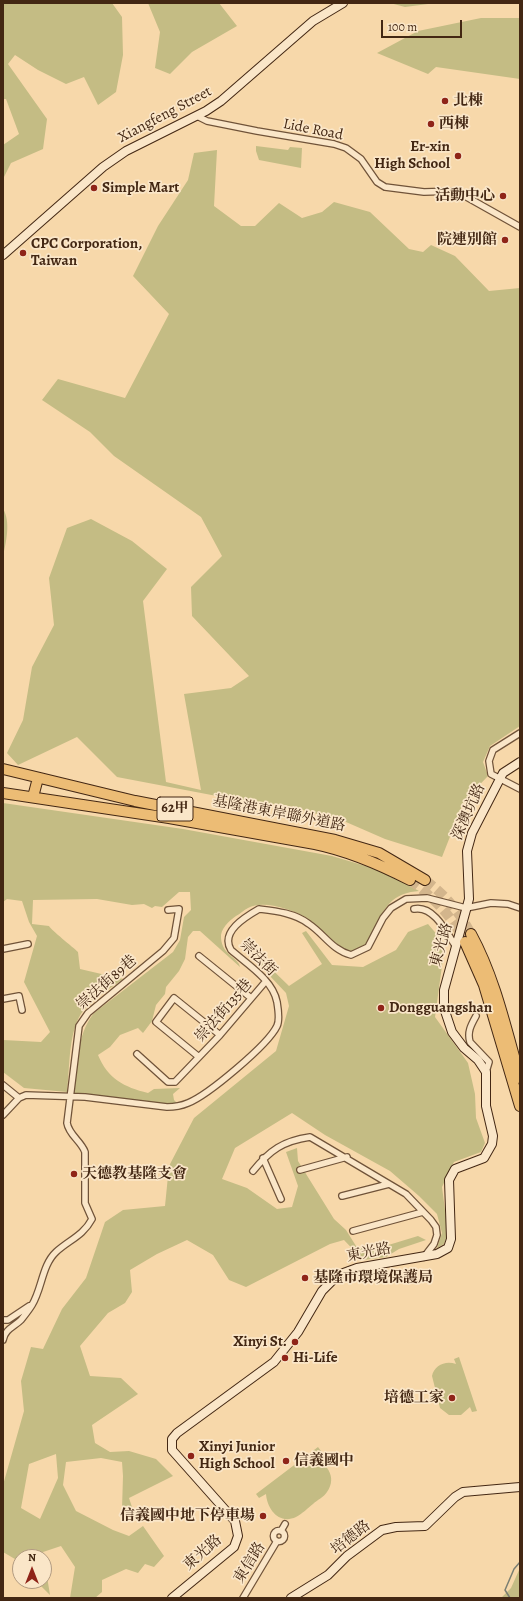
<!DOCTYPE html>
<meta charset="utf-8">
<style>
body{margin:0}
#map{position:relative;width:523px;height:1601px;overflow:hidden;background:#f7d8aa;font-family:Alegreya,serif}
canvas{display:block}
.frame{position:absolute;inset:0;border:4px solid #432713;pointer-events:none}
.north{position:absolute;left:12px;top:1549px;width:40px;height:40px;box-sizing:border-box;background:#fae6c8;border:1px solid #b19a80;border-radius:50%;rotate:0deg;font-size:11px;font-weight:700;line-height:16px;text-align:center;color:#432713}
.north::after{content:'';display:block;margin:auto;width:14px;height:18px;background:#8f2418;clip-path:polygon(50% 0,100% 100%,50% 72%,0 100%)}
.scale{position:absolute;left:381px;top:20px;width:81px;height:18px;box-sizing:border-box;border:2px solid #432713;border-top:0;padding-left:5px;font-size:12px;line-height:14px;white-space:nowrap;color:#432713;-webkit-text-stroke:3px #fae6c8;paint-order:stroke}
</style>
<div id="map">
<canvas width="523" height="1601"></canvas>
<div class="frame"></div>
<div class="north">N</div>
<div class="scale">100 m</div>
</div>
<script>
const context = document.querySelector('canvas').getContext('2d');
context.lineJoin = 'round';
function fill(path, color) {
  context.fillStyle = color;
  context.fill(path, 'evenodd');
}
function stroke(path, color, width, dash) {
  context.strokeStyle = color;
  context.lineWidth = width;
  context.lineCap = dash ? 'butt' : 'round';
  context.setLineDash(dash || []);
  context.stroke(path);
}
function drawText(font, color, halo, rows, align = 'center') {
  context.font = font + ' Alegreya,"Noto Serif TC",serif';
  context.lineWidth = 3.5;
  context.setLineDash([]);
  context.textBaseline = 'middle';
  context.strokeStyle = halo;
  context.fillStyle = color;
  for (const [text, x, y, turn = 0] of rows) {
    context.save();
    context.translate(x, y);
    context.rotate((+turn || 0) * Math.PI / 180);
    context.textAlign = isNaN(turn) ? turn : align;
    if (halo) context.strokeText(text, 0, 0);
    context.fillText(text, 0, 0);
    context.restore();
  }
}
const green = new Path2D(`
 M3 3H112L122 17 123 55 116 92 98 105 84 77 66 84 38 70 15 55 8 64 47 119 43 149 11 163 3 179V145L19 134 6 99H3Z
 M148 3H219L237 26 192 52 170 74 155 68 160 32Z
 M390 3H427L428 4 405 7Z
 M481 18H520V79L436 67 428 74 377 53 418 31Z
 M256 146 288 150 290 147 302 148 301 168 259 160 256 151Z
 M217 150 214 206 241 226H255L279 203 302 218 322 212 334 202 370 212 409 249 423 252 431 245 455 256 489 291 520 288V726L490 746 483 762 488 776 464 801 442 857 385 839 346 822 285 805 243 801 117 777 77 737 18 765 7 753 23 720 32 667 54 625 49 578 67 528 91 519 132 541 167 569 143 601 166 782 201 790 184 694 231 688 249 676 192 616 191 587 222 556 201 517 114 456 90 432 42 400 58 379 125 398 169 314 133 276 158 226 188 180 194 153Z
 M3 509C11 521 6 543 3 556Z
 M3 803 183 829 332 856 379 870 419 891C372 894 383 940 356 951 341 957 318 925 307 918 293 910 264 899 248 908 244 910 240 914 236 916 229 921 220 929 221 938 222 955 239 958 240 967L200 931H193L188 937 185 959 179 971 166 987 165 994 156 1005 152 1021 143 1033 138 1028 120 1035 110 1047 98 1055C108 1079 124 1087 148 1093L154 1089 180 1088 173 1094 174 1100 178 1104 172 1105 74 1093C78 1066 76 1035 94 1013L173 952 180 940 184 917 191 910 190 892H179L162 907 155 906 152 908 144 904 132 905 97 899 33 900 32 924 49 926C51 930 73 947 78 952L80 969 123 979C111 988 94 998 84 1010 68 1028 70 1068 67 1092L24 1088 3 1072V1040L41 1042 50 1032 24 982 37 936 29 922 22 901 7 899 3 902Z
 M428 924 445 944 435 1017 468 1063 475 1094 476 1118 485 1143 481 1152 454 1162 442 1187 448 1233 444 1244 437 1248 442 1233 437 1214 419 1196 390 1171 325 1135 292 1113 235 1148 222 1179 247 1188 277 1209 292 1207 298 1186 286 1152 297 1148 298 1161 334 1219 346 1230 356 1246 372 1250 418 1236 426 1240 399 1249 386 1257 363 1260 344 1240 330 1244 246 1287 229 1280 213 1255 187 1240 157 1254 130 1270 132 1292 125 1303 108 1313 80 1346 90 1376 121 1378 138 1394 92 1425 95 1443 110 1452 129 1451 156 1459 173 1476 129 1498 132 1507 122 1509 123 1476 122 1462 101 1458 66 1462 63 1485 76 1511 113 1530 129 1536 143 1526 164 1556 154 1567 145 1564 138 1573 126 1569 102 1580V1592L95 1598H70L75 1567 61 1546 43 1552 50 1595 36 1581H44V1557H20V1562L3 1552V1485L24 1411 21 1381 31 1347 43 1349 62 1309 86 1278 105 1222 123 1210 165 1206 169 1166 194 1118 276 1051 289 1006 286 993 253 958 254 952 289 986 322 964 302 933 306 931 332 965 363 967 396 950 408 932ZM56 1454 58 1478 40 1519 21 1508 29 1464Z
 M459 1357 477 1411 472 1412 470 1407 461 1415H449L440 1408 432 1376C434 1365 446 1360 456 1364L454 1359Z
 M318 1447 321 1451 311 1458C326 1461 338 1477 327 1492 324 1497 317 1500 313 1504 308 1508 302 1514 296 1517 279 1525 267 1509 266 1494L259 1498 256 1494Z
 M520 1568V1598H501L511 1588Z`);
const stream = new Path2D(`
 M510 1598 505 1590 514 1569 520 1562`);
const highwayTunnel = new Path2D(`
 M410 880C435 899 451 915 465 942
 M425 880C445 895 459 911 471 934`);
const street = new Path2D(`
 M197 116 207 121 257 131 334 144 346 148 361 159 377 182 385 187 424 192 456 191 520 227
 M520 733 493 750 489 761 491 774 520 789
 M414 909C434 905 447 933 456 947
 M3 949 28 944
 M199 956 251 998
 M3 999 19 996 22 1010
 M476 1016C471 1025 467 1032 470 1042L489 1062 486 1072
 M137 1054 168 1082H175L220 1035 266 981
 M199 1057 156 1022 174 998 220 1035
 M3 1085 19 1098
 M3 1115 19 1098 26 1095 85 1097 167 1107C174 1107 181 1106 188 1103 208 1095 268 1045 277 1026 280 1020 278 1008 277 1002 273 980 247 964 231 950 220 932 245 917 259 909 276 911 295 913 309 924 324 934 332 950 351 955L368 947 383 918 391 908 406 899 427 898 466 908 491 903 508 904 520 908
 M263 1158 281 1199
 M300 1170 347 1157
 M253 1171C270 1150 283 1141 310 1137L406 1194 431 1220 436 1227 437 1235 434 1244 424 1257
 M342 1196 389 1184
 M353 1231 423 1212
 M3 1320H8L29 1306
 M3 1340C5 1329 14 1327 21 1320 25 1315 29 1310 32 1305 42 1289 42 1265 56 1252 69 1240 83 1236 92 1219L85 1203V1152C81 1141 69 1135 67 1123L79 1026 88 1013 163 951 174 938 179 909 168 910
 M273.5 1536a5.5 5.5 0 1 1 11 0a5.5 5.5 0 1 1-11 0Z
 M281 1531 285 1524
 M243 1598 277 1541`);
const secondary = new Path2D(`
 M3 255 103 167 126 151 206 111 221 101 313 21 343 3
 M172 1598 234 1547 238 1536 235 1521 172 1450V1439L177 1433 274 1362 298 1332 322 1291 338 1275 357 1268 437 1254 448 1248 451 1239 449 1180 455 1169 484 1158 492 1144 493 1136 486 1106V1072L478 1060 464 1048 452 1032 444 1008V990L469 899 467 851 472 833 503 773 520 762
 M291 1598 328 1575 347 1556 382 1530 396 1527 425 1526 455 1497 463 1492 520 1487`);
const highway = new Path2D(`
 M3 769 135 801 335 840 379 853 425 880
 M3 793 169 818 315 844C349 851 379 864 410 880
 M33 797 38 778
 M471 934C495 978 506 1029 520 1078
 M465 942 484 985 520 1106`);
const markers = [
 [445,101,4,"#8f2418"],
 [431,124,4,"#8f2418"],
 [458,156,4,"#8f2418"],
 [94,188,4,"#8f2418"],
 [503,196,4,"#8f2418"],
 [505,240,4,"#8f2418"],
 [23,253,4,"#8f2418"],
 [381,1008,4,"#8f2418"],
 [74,1174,4,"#8f2418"],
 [305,1278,4,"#8f2418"],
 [295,1342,4,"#8f2418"],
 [285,1358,4,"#8f2418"],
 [452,1398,4,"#8f2418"],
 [191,1456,4,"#8f2418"],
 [286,1461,4,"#8f2418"],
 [263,1516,4,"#8f2418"]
];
const shields = [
 [175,809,36]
];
const shieldNames = [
 ["62甲",175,809]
];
const poiNames = [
 ["北棟",453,101],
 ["西棟",439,124],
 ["Er-xin",450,147,"right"],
 ["High School",450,164,"right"],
 ["Simple Mart",102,188],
 ["活動中心",495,196,"right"],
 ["院連別館",497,240,"right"],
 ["CPC Corporation,",31,244],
 ["Taiwan",31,261],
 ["Dongguangshan",389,1008],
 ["天德教基隆支會",82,1174],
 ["基隆市環境保護局",313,1278],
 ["Xinyi St.",287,1342,"right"],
 ["Hi-Life",293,1358],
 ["培德工家",444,1398,"right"],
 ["Xinyi Junior",199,1447],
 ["High School",199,1464],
 ["信義國中",294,1461],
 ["信義國中地下停車場",255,1516,"right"]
];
const streetNames = [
 ["Xiangfeng Street",165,115,-28],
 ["Lide Road",313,130,11],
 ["深澳坑路",469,812,-66],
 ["基隆港東岸聯外道路",279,814,11],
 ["東光路",442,945,-74],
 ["崇法街",258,958,45],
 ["崇法街89巷",107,983,-41],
 ["崇法街135巷",224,1011,-49],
 ["東光路",369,1253,-11],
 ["培德路",351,1538,-38],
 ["東光路",203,1553,-41],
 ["東信路",250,1563,-58]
];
fill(green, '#c4bc84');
stroke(stream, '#7a7e72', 1.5);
stroke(highwayTunnel, '#d3b58c', 10, [10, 5]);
stroke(street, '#705339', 8);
stroke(secondary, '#432713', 10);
stroke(highway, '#432713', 12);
stroke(street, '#fae6c8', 5.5);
stroke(secondary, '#fae6c8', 8);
stroke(highway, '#ecbc75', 10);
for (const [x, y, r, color] of markers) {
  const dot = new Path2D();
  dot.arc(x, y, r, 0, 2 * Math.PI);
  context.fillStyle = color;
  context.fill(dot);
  stroke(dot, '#fae6c8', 1.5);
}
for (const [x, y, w] of shields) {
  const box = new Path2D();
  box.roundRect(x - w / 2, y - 12, w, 24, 3);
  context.fillStyle = '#fae6c8';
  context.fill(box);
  stroke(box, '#432713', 1);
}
drawText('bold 14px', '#432713', null, shieldNames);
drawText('bold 15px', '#432713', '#fae6c8', poiNames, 'left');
drawText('15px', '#432713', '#fae6c8', streetNames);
</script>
